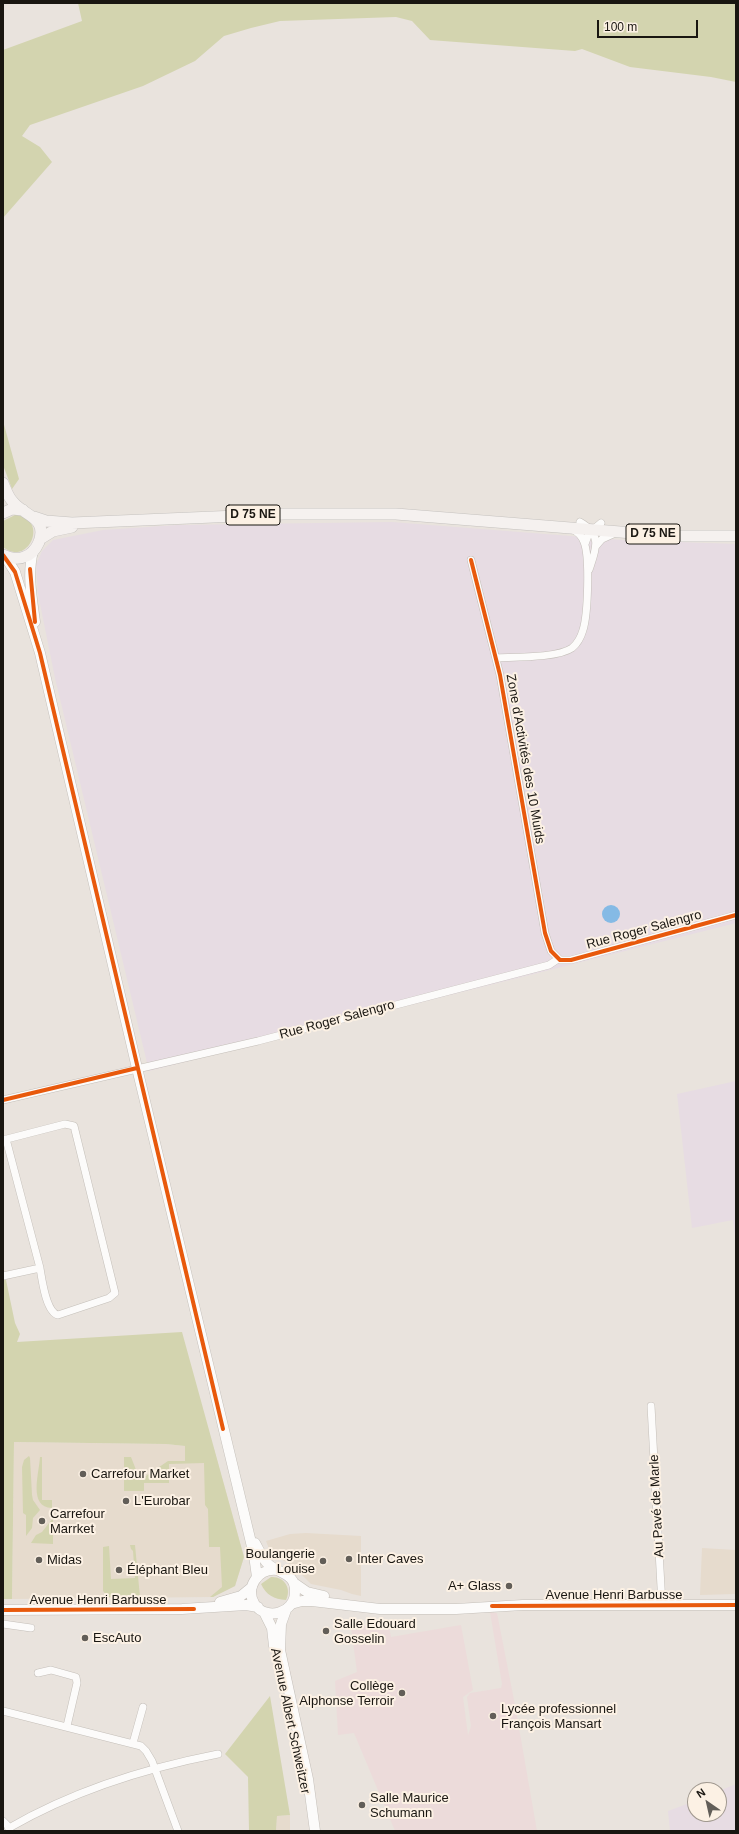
<!DOCTYPE html>
<meta charset="utf-8">
<style>
body{margin:0}
#map{position:relative;width:739px;height:1834px;overflow:hidden;background:#e9e3dd;font-family:Helvetica,sans-serif}
canvas{display:block}
.frame{position:absolute;inset:0;border:4px solid #191611;pointer-events:none}
.north{position:absolute;left:687px;top:1782px;width:40px;height:40px;box-sizing:border-box;background:#fcf1e4;border:1px solid #a19990;border-radius:50%;rotate:326deg;font-size:11px;font-weight:700;line-height:16px;text-align:center;color:#191611}
.north::after{content:'';display:block;margin:auto;width:14px;height:18px;background:#625e58;clip-path:polygon(50% 0,100% 100%,50% 72%,0 100%)}
.scale{position:absolute;left:597px;top:20px;width:101px;height:18px;box-sizing:border-box;border:2px solid #191611;border-top:0;padding-left:5px;font-size:12px;line-height:14px;white-space:nowrap;color:#191611;-webkit-text-stroke:3px #fcf1e4;paint-order:stroke}
</style>
<div id="map">
<canvas width="739" height="1834"></canvas>
<div class="frame"></div>
<div class="north">N</div>
<div class="scale">100 m</div>
</div>
<script>
const context = document.querySelector('canvas').getContext('2d');
context.lineJoin = 'round';
function fill(path, color) {
  context.fillStyle = color;
  context.fill(path, 'evenodd');
}
function stroke(path, color, width, dash) {
  context.strokeStyle = color;
  context.lineWidth = width;
  context.lineCap = dash ? 'butt' : 'round';
  context.setLineDash(dash || []);
  context.stroke(path);
}
function drawText(font, color, halo, rows, align = 'center') {
  context.font = font + ' Helvetica,sans-serif';
  context.lineWidth = 4;
  context.setLineDash([]);
  context.textBaseline = 'middle';
  context.strokeStyle = halo;
  context.fillStyle = color;
  for (const [text, x, y, turn = 0] of rows) {
    context.save();
    context.translate(x, y);
    context.rotate((+turn || 0) * Math.PI / 180);
    context.textAlign = isNaN(turn) ? turn : align;
    if (halo) context.strokeText(text, 0, 0);
    context.fillText(text, 0, 0);
    context.restore();
  }
}
const built = new Path2D(`
 M14 1442 166 1444 214 1449 244 1557 235 1586 213 1597 12 1599Z
 M306 1533 361 1536V1596L352 1594 341 1590 311 1584 292 1565 271 1554 266 1541 290 1534Z
 M702 1548 736 1550V1594L700 1595Z
 M290 1815V1831H276L277 1816Z`);
const industrial = new Path2D(`
 M392 522 622 540 736 544V923L149 1071 55 678 38 594 36 565 42 551 53 540 103 530 177 525Z
 M736 1081V1244L733 1220 692 1228 677 1094Z
 M736 1784V1831H670L668 1811 695 1801V1814H719V1791Z`);
const education = new Path2D(`
 M490 1612 497 1613 515 1705 537 1831H395L354 1733 338 1735 335 1681 357 1672 351 1627 388 1622 391 1637 461 1625 473 1690 463 1697 468 1735 471 1726 467 1697 470 1693 501 1688 502 1684Z`);
const green = new Path2D(`
 M78 3H736V82L711 77 630 67 582 49 575 51 430 40 412 21 396 17 280 21 251 28 224 36 195 61 143 86 30 125 22 136 40 147 52 162 3 218V50L82 21Z
 M3 421 19 479 12 489 3 465Z
 M15 515C50 518 29 568 3 547V521Z
 M3 1280H6L15 1323 20 1334 17 1342 182 1332 244 1557 235 1586 213 1597H210L222 1587 220 1547H209L208 1509 205 1505 204 1463 169 1464V1483H144V1491H124V1457H131L140 1480 168 1461H185V1446L166 1444 14 1442 12 1599H3Z
 M29 1456 30 1458 32 1495 33 1500 40 1510 33 1518 32 1528 26 1536V1515L23 1513 22 1467 24 1460Z
 M40 1457H42V1500H52V1508C28 1507 39 1474 40 1457Z
 M53 1518V1544L31 1543 36 1535 42 1532Z
 M130 1545H135L140 1597H108L103 1591V1547L109 1546 111 1579 135 1578 133 1551 131 1549Z
 M271 1577C284 1576 292 1588 286 1600 274 1599 266 1595 261 1584Z
 M270 1696 290 1815 277 1816 276 1831H249L248 1777 225 1754Z`);
const water = new Path2D(`
 M602 914a9 9 0 1 1 18 0a9 9 0 1 1-18 0Z`);
const street = new Path2D(`
 M580 522C603 535 596 549 589 570
 M585 544 589 533 601 523
 M596 546 602 539 613 534
 M471 560 500 675 545 933 551 951 560 960H571L736 915
 M496 658C514 657 558 658 572 648 577 644 581 637 583 630 588 614 590 557 584 542 582 536 578 532 572 529
 M3 1100 258 1041 549 965 558 959
 M6 1139 40 1268
 M3 1140 65 1124 74 1126 115 1293 109 1298 58 1315C46 1312 42 1280 40 1268L3 1276
 M651 1406 662 1605
 M3 1624 31 1628
 M38 1673 51 1670 76 1677 77 1683 67 1726
 M3 1711 141 1746 146 1751 152 1761 178 1831
 M133 1743 143 1707
 M3 1821 7 1825 10 1831
 M9 1828C73 1791 146 1768 218 1754`);
const secondary = new Path2D(`
 M33 551C27 574 32 599 35 622
 M5 556 15 572 40 653 137 1068 254 1555 257 1577
 M255 1543C259 1550 262 1558 268 1564 279 1574 296 1573 295 1592 295 1613 267 1621 255 1605 244 1588 258 1568 277 1570
 M294 1583 307 1592 324 1596
 M220 1602 241 1596 252 1587
 M291 1604 302 1601H312L380 1609H456L523 1605H736
 M3 1610 182 1609 246 1605 258 1607
 M286 1610 281 1624 280 1650 308 1779 315 1831
 M264 1612 272 1628 274 1646`);
const primary = new Path2D(`
 M3 483C6 490 8 497 13 502 24 516 48 517 39 542 36 549 31 555 24 557 17 560 10 558 3 555
 M3 513 12 509 23 510
 M34 517 46 521 72 523 284 514H396L670 536H736
 M40 539 53 531 72 527`);
const cycleway = new Path2D(`
 M3 555 15 572 40 653 223 1429
 M471 560 500 675 545 933 551 951 560 960H571L736 915
 M30 569 35 622
 M3 1100 137 1068
 M492 1606 736 1605
 M3 1610 194 1609`);
const markers = [
 [83,1474,4,"#625e58"],
 [126,1501,4,"#625e58"],
 [42,1521,4,"#625e58"],
 [349,1559,4,"#625e58"],
 [39,1560,4,"#625e58"],
 [323,1561,4,"#625e58"],
 [119,1570,4,"#625e58"],
 [509,1586,4,"#625e58"],
 [326,1631,4,"#625e58"],
 [85,1638,4,"#625e58"],
 [402,1693,4,"#625e58"],
 [493,1716,4,"#625e58"],
 [362,1805,4,"#625e58"]
];
const shields = [
 [253,515,54],
 [653,534,54]
];
const shieldNames = [
 ["D 75 NE",253,515],
 ["D 75 NE",653,534]
];
const streetNames = [
 ["Zone d'Activités des 10 Muids",525,759,80],
 ["Rue Roger Salengro",644,930,-15],
 ["Rue Roger Salengro",337,1020,-15],
 ["Au Pavé de Marle",657,1506,-93],
 ["Avenue Henri Barbusse",614,1595],
 ["Avenue Henri Barbusse",98,1600],
 ["Avenue Albert Schweitzer",290,1721,78]
];
const poiNames = [
 ["Carrefour Market",91,1474],
 ["L'Eurobar",134,1501],
 ["Carrefour",50,1514],
 ["Marrket",50,1529],
 ["Boulangerie",315,1554,"right"],
 ["Louise",315,1569,"right"],
 ["Inter Caves",357,1559],
 ["Midas",47,1560],
 ["Éléphant Bleu",127,1570],
 ["A+ Glass",501,1586,"right"],
 ["Salle Edouard",334,1624],
 ["Gosselin",334,1639],
 ["EscAuto",93,1638],
 ["Collège",394,1686,"right"],
 ["Alphonse Terroir",394,1701,"right"],
 ["Lycée professionnel",501,1709],
 ["François Mansart",501,1724],
 ["Salle Maurice",370,1798],
 ["Schumann",370,1813]
];
fill(built, '#e6dbcd');
fill(industrial, '#e7dce3');
fill(education, '#ecdbda');
fill(green, '#d3d4af');
fill(water, '#85bae5');
stroke(street, '#c4bfb9', 8);
stroke(secondary, '#c4bfb9', 11);
stroke(primary, '#c5c2bf', 12);
stroke(street, '#fcfbfa', 7);
stroke(secondary, '#fcfbfa', 10);
stroke(primary, '#f5f1ef', 11);
stroke(cycleway, '#e8590c', 4);
for (const [x, y, r, color] of markers) {
  const dot = new Path2D();
  dot.arc(x, y, r, 0, 2 * Math.PI);
  context.fillStyle = color;
  context.fill(dot);
  stroke(dot, '#fcf1e4', 1.5);
}
for (const [x, y, w] of shields) {
  const box = new Path2D();
  box.roundRect(x - w / 2, y - 10, w, 20, 3);
  context.fillStyle = '#fcf1e4';
  context.fill(box);
  stroke(box, '#191611', 1);
}
drawText('bold 12px', '#191611', null, shieldNames);
drawText('13px', '#191611', '#fcf1e4', streetNames);
drawText('13px', '#191611', '#fcf1e4', poiNames, 'left');
</script>
